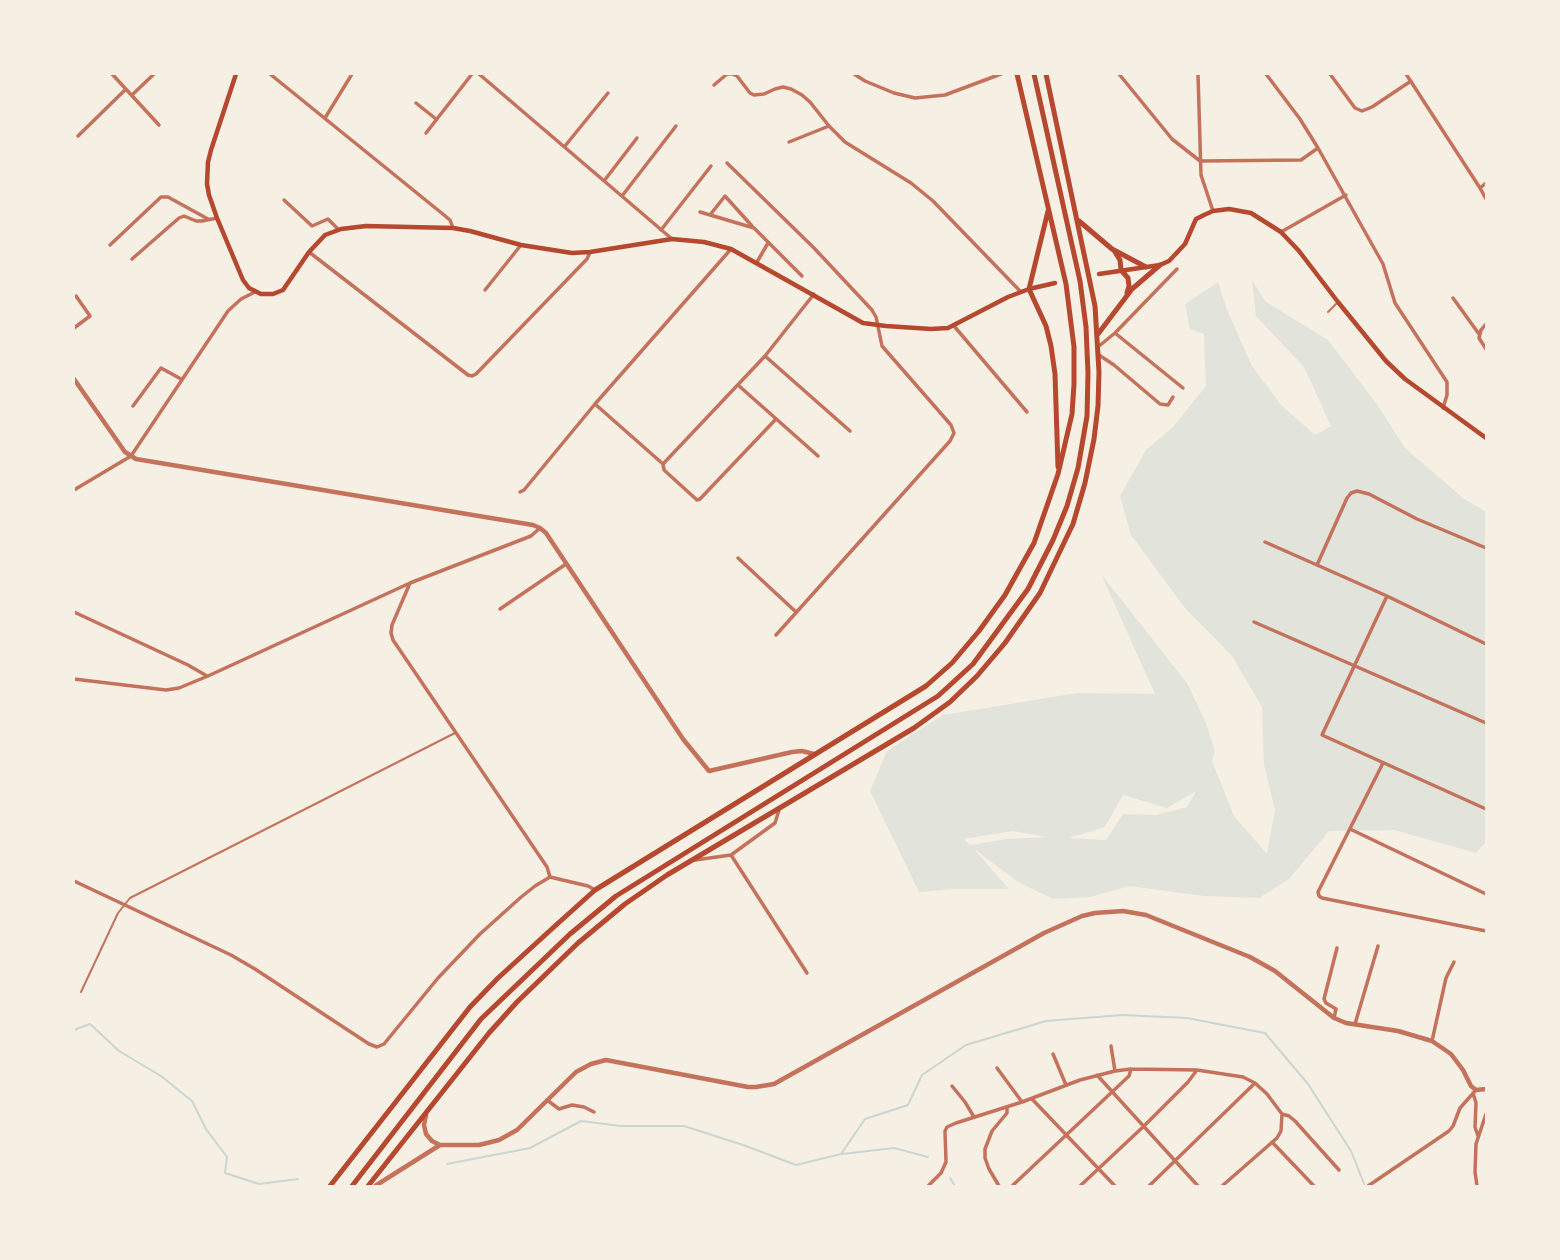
<!DOCTYPE html>
<style>
body{margin:0}
#map{position:relative;width:1560px;height:1260px;overflow:hidden;background:#f6efe4;font-family:"Roboto Serif",serif}
canvas{display:block}
.frame{position:absolute;inset:0;border:75px solid #f6efe4;pointer-events:none}
</style>
<div id="map">
<canvas width="1560" height="1260"></canvas>
<div class="frame"></div>
</div>
<script>
const g = document.querySelector('canvas').getContext('2d');
g.lineJoin = 'round';
function paint(path, color) {
  g.fillStyle = color;
  g.fill(path, 'evenodd');
}
function toPath(rows) {
  const path = new Path2D();
  for (const r of rows) {
    path.moveTo(r[0], r[1]);
    for (let i = 2; i < r.length; i += 2) path.lineTo(r[i], r[i + 1]);
  }
  return path;
}
function stroke(path, color, width, dash) {
  g.strokeStyle = color;
  g.lineWidth = width;
  g.lineCap = dash ? 'butt' : 'round';
  g.setLineDash(dash || []);
  g.stroke(path);
}
const green = toPath([
 [1252,280,1266,302,1328,340,1376,403,1405,448,1463,498,1486,512,1486,842,1476,853,1394,830,1329,831,1289,879,1259,898,1204,896,1129,886,1091,897,1053,899,1018,882,974,849,1009,889,954,889,919,892,870,791,887,751,943,715,1077,693,1155,694,1101,574,1187,683,1206,723,1215,751,1212,761,1234,816,1267,854,1275,810,1264,765,1262,707,1232,656,1185,608,1131,535,1120,496,1146,450,1173,427,1206,386,1204,334,1190,329,1185,304,1218,282,1227,310,1252,366,1281,405,1315,435,1331,426,1304,367,1256,316],
 [1196,791,1187,807,1156,815,1123,814,1106,840,1069,838,1105,827,1123,795,1167,808],
 [1013,831,1047,837,1006,839,970,845,964,839]
]);
const stream = toPath([
 [74,1030,90,1024,119,1051,161,1076,192,1101,206,1129,227,1157,225,1173,259,1184,298,1179],
 [842,1154,894,1148,928,1157],
 [447,1164,530,1148,581,1121,621,1126,684,1126,746,1146,796,1165,841,1154,865,1119,908,1105,922,1075,966,1045,1046,1021,1122,1015,1187,1018,1265,1033,1308,1084,1351,1151,1365,1186],
 [950,1178,955,1186]
]);
const service = toPath([
 [1328,312,1337,303],
 [81,992,118,913,130,898,455,733]
]);
const minor = toPath([
 [112,74,159,125],
 [270,74,444,215,450,220,453,228],
 [479,74,672,239],
 [732,74,737,76,750,93,754,95,764,94,775,89,783,87,791,89,802,95,810,102,829,126,845,142,911,183,933,201,1021,292],
 [854,74,865,81,894,93,915,98,945,95,1001,74],
 [1119,74,1172,139,1200,161,1301,160,1318,148],
 [1198,74,1201,175,1213,211],
 [1266,74,1300,119,1318,148,1383,264,1395,303,1447,382,1447,395,1443,408],
 [1330,74,1355,108,1362,111,1372,107,1411,81],
 [1406,74,1480,188],
 [714,85,727,74,730,74],
 [132,95,154,74],
 [416,103,436,119],
 [325,118,352,74],
 [426,133,472,74],
 [78,136,126,89],
 [789,142,829,126],
 [565,146,608,93],
 [727,163,814,248,872,310,876,317,882,346,951,425,954,433,950,441,776,635],
 [604,181,637,138],
 [1486,183,1480,188,1486,199],
 [622,196,676,126],
 [284,200,312,226,328,219,339,230],
 [700,212,754,228,802,276],
 [710,215,725,196,752,226],
 [661,230,711,166],
 [1281,232,1346,195],
 [110,245,161,197,168,197,208,219],
 [309,252,468,375,472,376,476,374,587,259,590,252],
 [132,259,179,218,184,216,196,221,202,221,217,218],
 [757,262,768,243],
 [485,290,521,245],
 [1453,298,1479,334],
 [1486,324,1481,330,1479,338,1486,349],
 [954,326,1027,412],
 [74,328,90,316,76,296],
 [1115,333,1183,388],
 [1099,346,1115,333,1177,269],
 [1099,355,1114,365,1160,404,1168,405,1173,397],
 [765,356,850,431],
 [738,385,818,456],
 [595,404,663,464,664,470,697,500,700,499,776,419],
 [133,406,161,368,181,379],
 [663,464,765,356,814,294],
 [74,490,131,456,228,311,241,299,255,292],
 [520,492,524,490,595,404,731,249],
 [1265,542,1387,596,1486,644],
 [738,558,796,612],
 [1317,565,1347,498,1351,493,1357,491,1369,494,1417,519,1486,548],
 [410,583,392,625,391,633,393,640,547,867,550,877],
 [1387,596,1322,735,1486,809],
 [500,609,566,564],
 [74,612,188,665,207,676],
 [1254,622,1486,723],
 [74,679,166,690,179,688,208,676,410,583,531,536,540,528],
 [1383,763,1318,892,1319,896,1322,898,1486,931],
 [1350,829,1486,894],
 [731,855,807,973],
 [695,860,731,855,775,823,779,810],
 [550,877,588,886,595,890],
 [74,881,231,955,255,969,369,1044,377,1047,384,1044,438,978,480,934,520,898,535,886,550,877],
 [1334,1018,1336,1009,1326,1003,1324,999,1337,948],
 [1355,1024,1378,946],
 [1432,1041,1446,978,1454,962],
 [1111,1046,1115,1071],
 [1053,1054,1066,1085],
 [997,1068,1022,1102],
 [1097,1075,1198,1186],
 [952,1086,965,1102,974,1117],
 [1473,1093,1476,1103,1475,1127,1478,1136],
 [1032,1099,1115,1186],
 [547,1100,559,1109,572,1105,584,1107,594,1112],
 [1282,1114,1289,1116,1295,1121,1339,1170],
 [1272,1142,1314,1186],
 [928,1186,941,1173,946,1162,945,1131,947,1127,956,1123,1022,1102,1080,1080,1115,1071,1131,1069,1197,1070,1243,1077,1255,1083,1267,1094,1282,1114],
 [999,1186,989,1169,985,1158,985,1149,992,1131,1007,1113,1007,1108],
 [1012,1186,1129,1076,1131,1069],
 [1080,1186,1144,1126,1188,1082,1197,1070],
 [1149,1186,1255,1083],
 [1222,1186,1277,1138,1281,1131,1282,1114],
 [1368,1186,1449,1131,1453,1126,1460,1108,1476,1090],
 [1477,1186,1475,1172,1476,1144,1486,1114]
]);
const tertiary = toPath([
 [74,379,125,452,136,459,533,525,540,528,546,533,683,739,709,771,792,752,802,751,814,754],
 [426,1115,424,1125,426,1134,432,1141,440,1145,479,1145,499,1140,517,1130,576,1072,591,1064,606,1060,748,1087,756,1087,774,1084,1044,933,1082,916,1095,913,1123,911,1146,915,1250,957,1275,971,1334,1018,1346,1023,1398,1031,1432,1041,1451,1054,1463,1070,1471,1086,1476,1090,1486,1089],
 [375,1186,440,1145]
]);
const secondary = toPath([
 [236,74,211,150,208,162,207,184,209,195,217,218,243,280,249,288,261,294,273,294,283,290,309,252,325,235,341,229,366,226,453,228,470,231,521,245,572,253,590,252,672,239,704,242,731,249,863,323,886,326,931,329,948,328,1008,297,1029,289,1055,283],
 [1099,274,1160,265,1169,261,1185,244,1196,219,1204,215,1213,211,1229,209,1251,213,1281,232,1299,251,1338,302,1386,361,1405,379,1486,438]
]);
const primary = toPath([
 [1079,221,1112,249,1146,267],
 [1115,252,1120,260,1121,270,1128,278,1129,286,1127,293],
 [1098,334,1132,289,1160,265],
 [368,1186,489,1033,517,1002,578,943,625,904,667,875,914,728,950,702,977,676,1005,643,1040,593,1073,524,1085,483,1094,439,1098,406,1099,372,1095,306,1046,74]
]);
const trunk = toPath([
 [1048,211,1029,289,1046,326,1051,346,1055,374,1058,467],
 [330,1186,470,1007,498,978,555,926,595,890,926,686,952,663,979,631,1005,595,1034,543,1058,474,1072,414,1074,384,1074,347,1066,284,1017,74],
 [352,1186,481,1019,570,934,616,896,938,696,973,664,1028,589,1053,540,1067,506,1078,468,1087,416,1088,373,1086,327,1080,281,1034,74]
]);
paint(green, '#e2e4dc');
stroke(stream, '#c9d6d2', 2);
stroke(service, '#c5725c', 2);
stroke(minor, '#c5725c', 3.5);
stroke(tertiary, '#c5725c', 4.5);
stroke(secondary, '#b5482f', 4.5);
stroke(primary, '#b5482f', 5);
stroke(trunk, '#b5482f', 5);
</script>
